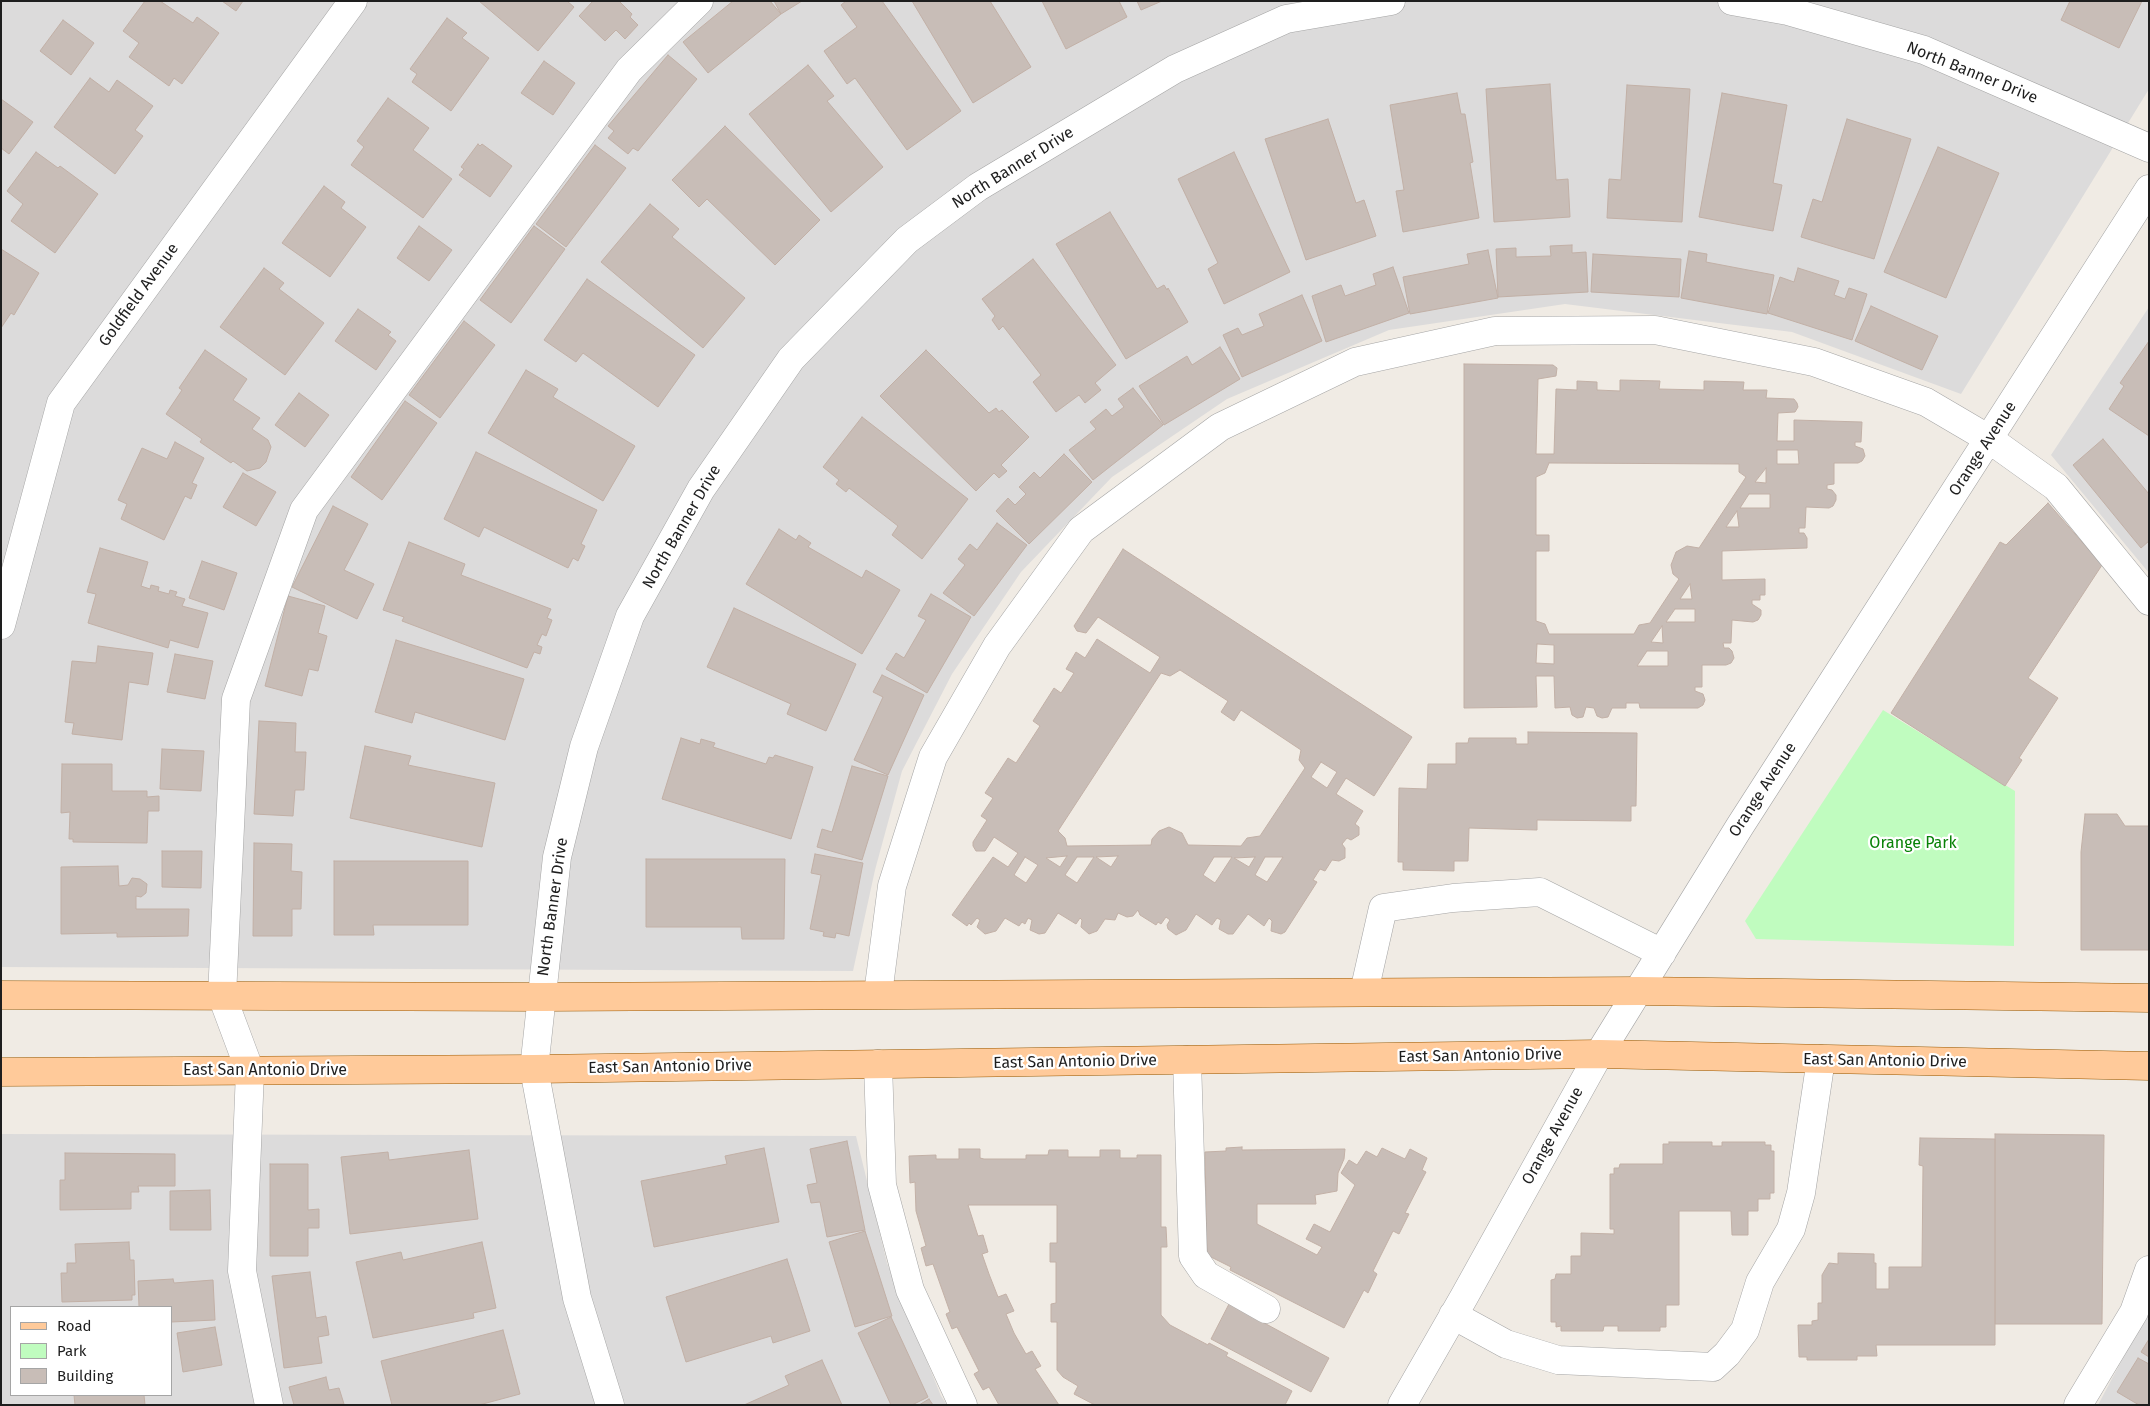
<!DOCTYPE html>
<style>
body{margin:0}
#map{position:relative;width:2150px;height:1406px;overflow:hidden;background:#f0ebe4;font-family:"Fira Sans",sans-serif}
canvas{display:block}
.frame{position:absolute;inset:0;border:2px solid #1e1e1e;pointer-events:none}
.legend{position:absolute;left:10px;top:1306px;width:162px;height:90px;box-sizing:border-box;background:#fff;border:1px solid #a5a5a5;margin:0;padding:6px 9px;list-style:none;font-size:15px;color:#1e1e1e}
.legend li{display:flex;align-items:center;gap:10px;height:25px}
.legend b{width:25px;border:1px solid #a5a5a5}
</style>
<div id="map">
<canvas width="2150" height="1406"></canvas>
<div class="frame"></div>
<ul class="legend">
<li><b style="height:6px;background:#ffca9a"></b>Road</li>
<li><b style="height:14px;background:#c0fcbf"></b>Park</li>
<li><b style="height:14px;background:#c8bdb7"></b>Building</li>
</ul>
</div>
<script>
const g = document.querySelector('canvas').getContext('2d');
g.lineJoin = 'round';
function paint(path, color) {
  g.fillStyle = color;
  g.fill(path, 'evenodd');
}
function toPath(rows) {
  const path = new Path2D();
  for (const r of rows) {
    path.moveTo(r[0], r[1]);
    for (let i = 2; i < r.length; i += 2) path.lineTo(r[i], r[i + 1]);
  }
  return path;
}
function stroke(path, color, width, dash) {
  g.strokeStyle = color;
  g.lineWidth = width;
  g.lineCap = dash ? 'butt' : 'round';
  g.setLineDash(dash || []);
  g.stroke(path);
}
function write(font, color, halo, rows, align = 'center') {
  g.font = font + ' "Fira Sans",sans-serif';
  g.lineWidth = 4.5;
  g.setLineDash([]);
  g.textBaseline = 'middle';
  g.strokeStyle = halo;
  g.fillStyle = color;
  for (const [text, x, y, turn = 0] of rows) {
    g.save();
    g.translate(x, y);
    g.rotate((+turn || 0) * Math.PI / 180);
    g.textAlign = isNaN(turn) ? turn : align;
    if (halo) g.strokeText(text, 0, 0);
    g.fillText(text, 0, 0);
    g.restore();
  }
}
const residential = toPath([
 [1,1,2149,1,2149,89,1961,394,1792,332,1565,304,1389,330,1227,399,1112,477,1021,572,952,674,902,771,875,870,853,971,1,967],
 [2149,307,2149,573,2051,455],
 [1,1134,856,1136,887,1263,941,1396,947,1405,1,1405],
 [11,1307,171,1307,171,1395,11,1395],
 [2149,1309,2149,1405,2098,1405]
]);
const park = toPath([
 [1883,710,2015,791,2014,946,1756,939,1745,921]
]);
const building = toPath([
 [145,1,160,1,193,23,197,17,219,33,182,84,174,78,169,86,129,57,139,43,123,31,145,1],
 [222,1,243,1,236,11,222,1],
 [479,1,567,1,574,7,538,51,479,1],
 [593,1,619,1,632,14,630,17,638,25,625,39,616,30,605,41,579,16,593,1],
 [733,1,770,1,781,14,708,73,683,42,733,1],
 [774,1,802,1,781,14,774,1],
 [846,1,882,1,961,111,907,150,855,78,847,84,824,51,857,27,841,5,846,1],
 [912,1,990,1,1031,67,973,103,912,1],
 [1042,1,1119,1,1127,17,1066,49,1042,1],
 [1137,1,1162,1,1141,10,1137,1],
 [2070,1,2142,1,2119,48,2061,20,2070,1],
 [447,18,467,33,462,38,489,58,451,111,412,82,417,74,410,69,447,18],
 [63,20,94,43,71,75,40,51,63,20],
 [668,55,697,79,638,151,633,148,628,154,608,138,614,131,608,126,668,55],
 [544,61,575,83,553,115,521,93,544,61],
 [808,65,834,96,827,101,883,167,831,212,749,114,808,65],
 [90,78,109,92,117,80,153,106,135,130,143,136,115,174,54,127,90,78],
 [1550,84,1556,180,1568,179,1570,217,1494,222,1486,89,1550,84],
 [1627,85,1690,89,1682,222,1607,218,1609,179,1621,180,1627,85],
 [1457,93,1461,114,1465,114,1473,162,1470,163,1479,218,1403,232,1396,191,1404,190,1390,105,1457,93],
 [1722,93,1787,105,1773,183,1782,185,1773,231,1699,217,1722,93],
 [388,98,429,128,413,150,452,179,423,218,351,165,364,147,357,141,388,98],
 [1,99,33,122,9,154,1,148,1,99],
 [1328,119,1356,203,1364,200,1376,236,1306,260,1265,139,1328,119],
 [1847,119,1911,139,1874,259,1801,237,1813,199,1822,202,1847,119],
 [725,126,820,220,775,265,707,199,699,207,672,180,725,126],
 [478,144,480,146,482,144,512,166,490,197,459,175,464,169,461,167,478,144],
 [595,145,626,168,566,247,536,224,595,145],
 [1938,147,1999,173,1946,298,1884,272,1938,147],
 [36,152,58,168,60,166,98,194,55,253,11,221,23,204,7,191,36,152],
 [1234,152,1290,272,1224,304,1208,269,1218,263,1178,179,1234,152],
 [324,186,345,202,341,208,366,227,330,277,282,243,324,186],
 [650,204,679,229,672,237,745,298,703,348,601,262,650,204],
 [1110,212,1157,289,1164,285,1167,290,1168,288,1188,322,1126,359,1056,244,1110,212],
 [419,226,452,250,429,281,397,258,419,226],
 [534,226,565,249,511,323,480,300,534,226],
 [1572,245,1572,253,1586,252,1588,292,1498,297,1496,249,1516,248,1516,257,1551,256,1550,246,1572,245],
 [1,249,39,273,14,315,11,313,1,328,1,249],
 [1488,250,1498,298,1410,314,1403,277,1469,264,1467,254,1488,250],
 [1689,251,1707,254,1706,262,1774,275,1767,314,1681,298,1689,251],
 [1593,254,1681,259,1679,297,1591,292,1593,254],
 [1033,259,1116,365,1095,383,1101,390,1085,403,1079,395,1056,412,1033,382,1041,375,1003,326,999,330,992,320,995,316,982,299,1033,259],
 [1393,267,1409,313,1326,342,1312,296,1341,285,1345,296,1376,285,1373,274,1393,267],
 [264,268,284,283,279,289,324,323,285,375,220,327,264,268],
 [1798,268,1839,281,1834,295,1845,299,1849,288,1867,294,1852,340,1768,313,1780,277,1794,282,1798,268],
 [587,279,695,355,658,407,583,353,576,362,544,340,587,279],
 [1302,295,1322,341,1242,377,1223,335,1238,328,1242,335,1264,326,1259,314,1302,295],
 [1871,306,1938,336,1922,370,1855,341,1871,306],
 [358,309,391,332,388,335,396,341,376,370,335,341,358,309],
 [464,321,495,345,440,418,409,395,464,321],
 [2149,341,2149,436,2109,409,2124,386,2120,383,2149,341],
 [1220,347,1240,379,1164,425,1139,386,1187,356,1192,365,1220,347],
 [205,350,247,379,233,400,260,418,252,429,268,440,271,447,266,462,260,468,247,471,233,461,231,463,200,442,202,439,166,414,182,390,179,388,205,350],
 [926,350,989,413,996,408,999,412,1002,410,1029,437,1001,465,1007,471,999,478,994,473,976,491,880,396,926,350],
 [1464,364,1553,365,1557,368,1556,376,1538,379,1536,454,1554,454,1556,389,1577,390,1577,381,1597,382,1597,390,1620,391,1620,380,1660,381,1659,389,1704,390,1704,381,1744,382,1743,390,1767,390,1766,398,1794,399,1797,403,1798,407,1795,412,1778,413,1777,441,1794,441,1794,420,1862,422,1861,442,1855,442,1855,446,1863,449,1865,456,1862,461,1858,463,1834,463,1834,484,1827,485,1827,489,1832,490,1836,495,1836,500,1833,506,1829,508,1806,507,1805,528,1799,528,1799,533,1804,533,1807,538,1807,548,1722,551,1722,580,1765,579,1765,595,1760,595,1760,600,1752,600,1752,604,1761,610,1761,615,1758,620,1753,622,1732,620,1731,643,1723,643,1724,648,1729,648,1732,651,1734,658,1731,663,1726,665,1702,665,1702,687,1695,687,1695,691,1703,694,1705,700,1703,705,1698,708,1640,708,1639,703,1626,703,1626,708,1612,708,1608,717,1602,718,1597,716,1594,708,1586,707,1583,717,1577,718,1572,715,1570,707,1555,708,1554,676,1536,676,1537,707,1464,708,1464,364],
 [1777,450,1798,450,1799,464,1777,464,1777,450],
 [1549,463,1739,464,1739,472,1746,477,1699,548,1687,546,1676,552,1671,565,1673,574,1679,579,1650,623,1639,625,1634,634,1549,634,1545,624,1536,621,1536,551,1549,551,1549,535,1536,535,1536,477,1545,473,1549,463],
 [1766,468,1766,483,1755,482,1766,468],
 [1749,494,1770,494,1770,508,1740,508,1749,494],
 [1737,511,1739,527,1726,527,1737,511],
 [1690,584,1692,599,1680,599,1690,584],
 [1675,609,1695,609,1695,622,1666,622,1675,609],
 [1662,626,1663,643,1651,642,1662,626],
 [1537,644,1554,645,1554,664,1536,663,1537,644],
 [1647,651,1668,651,1668,666,1637,666,1647,651],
 [526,370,558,389,553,397,635,446,603,501,488,433,526,370],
 [1133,388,1163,425,1093,480,1069,450,1096,429,1090,422,1106,409,1112,416,1124,407,1118,399,1133,388],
 [299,393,329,415,305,447,275,425,299,393],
 [405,401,437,423,382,500,351,477,405,401],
 [862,417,968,499,922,559,892,535,898,526,849,488,846,492,836,484,839,480,823,467,862,417],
 [2103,439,2149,494,2149,541,2141,548,2073,465,2103,439],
 [175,442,204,458,192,483,197,485,191,499,185,496,164,540,121,519,127,504,118,500,142,448,167,459,175,442],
 [476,452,597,510,581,544,585,546,578,561,573,558,568,568,484,527,479,537,444,519,476,452],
 [1064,454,1092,482,1029,544,996,511,1008,498,1015,505,1026,494,1019,487,1034,472,1040,478,1064,454],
 [243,473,276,492,256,526,223,507,243,473],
 [2048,503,2102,565,2028,678,2058,698,2019,758,2022,760,2005,786,1891,713,2000,542,2006,545,2048,503],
 [333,506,368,524,344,570,374,584,357,619,292,587,333,506],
 [997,523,1027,545,974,616,943,593,965,565,958,559,970,544,977,550,997,523],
 [779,529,796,540,799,535,811,543,808,547,862,578,866,570,900,590,862,654,746,584,779,529],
 [409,542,465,564,461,575,551,609,547,618,552,620,546,636,542,634,537,645,542,647,540,654,534,652,527,668,402,621,404,617,383,610,409,542],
 [100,548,148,562,141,586,150,589,151,585,159,587,158,591,169,594,170,590,177,592,175,596,185,599,182,606,208,613,198,648,170,640,168,648,88,623,96,594,87,592,100,548],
 [1123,549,1412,737,1374,796,1346,778,1336,794,1363,811,1355,824,1359,827,1359,835,1351,840,1347,838,1342,844,1345,848,1345,858,1339,861,1332,860,1325,871,1320,869,1313,880,1317,882,1285,932,1281,934,1271,931,1272,921,1269,918,1264,926,1248,914,1233,934,1228,934,1219,929,1221,920,1217,918,1212,925,1196,914,1186,930,1176,935,1168,929,1167,925,1170,920,1166,917,1161,924,1158,922,1156,925,1140,915,1138,910,1133,916,1127,917,1118,913,1115,920,1105,919,1097,931,1089,934,1081,927,1082,920,1080,918,1076,924,1058,913,1045,933,1039,934,1030,930,1032,920,1028,918,1025,924,1022,922,1019,926,1005,918,996,931,985,934,977,927,980,920,977,918,971,925,969,923,967,926,952,915,993,857,1008,867,1018,853,994,837,985,851,976,851,973,846,973,842,987,820,981,816,993,798,985,793,1008,758,1016,763,1040,726,1033,721,1054,688,1061,693,1074,673,1066,669,1076,652,1085,658,1097,639,1150,673,1160,657,1098,617,1086,633,1077,631,1074,626,1123,549],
 [1180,670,1228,701,1221,712,1234,721,1241,710,1301,750,1299,760,1305,768,1260,836,1247,838,1241,846,1188,845,1182,833,1169,827,1159,831,1152,839,1151,845,1067,846,1065,838,1058,831,1161,673,1170,676,1180,670],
 [1321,762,1337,772,1327,788,1311,777,1321,762],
 [1067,856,1060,867,1046,858,1067,856],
 [1118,856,1111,867,1096,857,1118,856],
 [1025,857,1038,865,1026,883,1014,875,1025,857],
 [1077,857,1094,857,1077,883,1065,875,1077,857],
 [1214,857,1232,857,1215,883,1203,875,1214,857],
 [1255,857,1249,867,1234,858,1255,857],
 [1265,857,1283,857,1267,882,1255,875,1265,857],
 [202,561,237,573,224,610,189,598,202,561],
 [931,594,971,617,927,693,886,669,896,653,904,658,926,620,918,616,931,594],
 [288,596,325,606,318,633,327,636,318,671,309,669,302,696,265,686,288,596],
 [734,608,856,664,826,731,787,714,791,704,707,667,734,608],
 [396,640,524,679,505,740,415,712,412,723,375,712,396,640],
 [98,646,153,653,148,685,129,682,122,740,72,734,74,723,65,722,72,661,96,663,98,646],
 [175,654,213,661,205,699,167,692,175,654],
 [882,675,924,695,888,775,854,760,883,697,873,692,882,675],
 [259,721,296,723,295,752,306,752,304,790,295,790,293,816,254,814,259,721],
 [1528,732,1637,733,1636,806,1631,806,1631,821,1537,820,1537,830,1469,828,1468,861,1454,861,1454,871,1403,870,1403,862,1398,862,1399,788,1427,789,1428,764,1456,764,1456,743,1468,743,1469,738,1516,738,1516,744,1528,744,1528,732],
 [681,738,700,744,701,739,715,743,713,747,766,764,769,757,773,758,775,755,813,767,791,839,662,799,681,738],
 [365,746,411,756,408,765,495,783,482,847,350,818,365,746],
 [162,749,204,751,201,791,160,789,162,749],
 [62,764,112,764,112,791,147,791,147,797,159,796,159,811,148,811,147,843,73,842,73,839,69,839,70,812,61,813,62,764],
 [852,766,888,776,862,860,817,847,822,829,832,832,852,766],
 [2085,814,2117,814,2125,826,2149,826,2149,950,2081,950,2081,852,2085,814],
 [254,843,292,844,291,871,302,872,301,909,292,909,292,936,253,936,254,843],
 [162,851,202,851,201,888,162,887,162,851],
 [815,854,863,863,849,936,836,933,835,938,823,936,824,932,810,929,821,875,811,873,815,854],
 [646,859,785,859,784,939,742,939,741,927,646,927,646,859],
 [334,861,468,861,468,925,373,925,374,935,334,935,334,861],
 [118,866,119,886,128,885,132,878,140,879,147,884,146,893,141,897,136,896,136,909,189,909,188,936,117,937,117,933,61,934,61,867,118,866],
 [1995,1134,2104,1135,2102,1324,1995,1324,1995,1134],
 [1920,1138,1995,1139,1995,1345,1876,1345,1877,1356,1857,1356,1857,1360,1807,1360,1807,1357,1799,1357,1798,1325,1812,1325,1812,1321,1818,1320,1818,1303,1822,1303,1822,1275,1829,1263,1838,1264,1838,1253,1874,1254,1874,1263,1876,1263,1876,1289,1889,1289,1889,1267,1922,1267,1923,1166,1919,1165,1920,1138],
 [847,1141,865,1230,827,1237,820,1202,811,1203,807,1185,817,1183,810,1149,847,1141],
 [1669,1142,1712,1142,1712,1146,1722,1146,1722,1142,1765,1142,1765,1145,1771,1145,1771,1151,1774,1151,1774,1193,1770,1193,1770,1199,1758,1199,1758,1211,1748,1211,1748,1235,1732,1235,1731,1211,1679,1211,1679,1305,1666,1305,1666,1327,1660,1327,1660,1331,1618,1331,1618,1326,1604,1326,1603,1331,1561,1331,1561,1326,1556,1327,1556,1322,1551,1322,1551,1280,1555,1279,1556,1274,1571,1274,1571,1256,1581,1256,1581,1233,1614,1234,1614,1229,1610,1229,1610,1174,1614,1174,1614,1168,1619,1168,1620,1164,1663,1164,1663,1144,1669,1144,1669,1142],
 [1242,1147,1242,1150,1345,1149,1344,1159,1338,1173,1337,1191,1315,1195,1316,1204,1257,1204,1257,1224,1317,1255,1322,1247,1306,1239,1314,1224,1330,1232,1355,1185,1341,1173,1349,1160,1357,1165,1366,1151,1377,1157,1382,1148,1405,1159,1410,1149,1427,1158,1422,1170,1426,1172,1405,1213,1409,1214,1399,1234,1393,1231,1373,1271,1377,1274,1368,1293,1364,1290,1344,1328,1230,1270,1231,1267,1207,1255,1205,1152,1226,1151,1226,1148,1242,1147],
 [764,1148,779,1222,654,1247,641,1181,727,1164,725,1156,764,1148],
 [959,1149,980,1149,980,1158,984,1159,1026,1159,1026,1155,1048,1155,1049,1150,1068,1150,1068,1157,1100,1157,1100,1150,1120,1150,1120,1158,1137,1158,1137,1155,1161,1155,1161,1227,1166,1227,1167,1247,1161,1247,1161,1315,1170,1325,1208,1345,1209,1343,1228,1353,1226,1356,1292,1391,1285,1405,1095,1405,1074,1394,1078,1386,1063,1377,1057,1370,1057,1322,1051,1322,1051,1304,1056,1303,1056,1262,1050,1262,1050,1243,1057,1243,1057,1205,968,1205,978,1236,983,1235,988,1252,982,1254,989,1274,998,1297,1006,1294,1014,1311,1006,1314,1014,1333,1026,1354,1032,1351,1041,1366,1035,1369,1059,1405,999,1405,989,1387,983,1390,974,1374,979,1371,957,1327,952,1329,946,1314,950,1312,933,1264,926,1266,921,1248,926,1246,916,1211,915,1182,910,1183,909,1156,936,1155,936,1159,959,1159,959,1149],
 [469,1150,478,1219,350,1234,341,1157,388,1152,389,1160,469,1150],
 [65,1153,175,1154,175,1186,138,1186,139,1192,131,1192,131,1209,60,1210,60,1180,65,1180,65,1153],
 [270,1164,308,1164,308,1210,319,1209,319,1228,308,1228,308,1256,270,1256,270,1164],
 [210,1190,211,1230,170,1230,170,1191,210,1190],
 [865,1231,892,1316,855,1327,829,1242,865,1231],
 [129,1242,130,1260,134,1260,135,1295,132,1295,132,1300,62,1302,61,1273,67,1273,67,1263,76,1263,75,1244,129,1242],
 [482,1242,496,1308,473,1313,474,1318,373,1338,356,1262,401,1252,403,1260,482,1242],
 [787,1259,810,1331,773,1343,771,1336,686,1362,666,1297,787,1259],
 [310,1272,316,1318,326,1316,329,1335,318,1337,322,1363,284,1368,272,1276,310,1272],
 [173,1279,174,1283,213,1280,215,1320,171,1322,171,1307,139,1307,138,1281,173,1279],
 [1229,1304,1329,1358,1311,1392,1211,1339,1229,1304],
 [891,1317,928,1397,912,1405,891,1405,858,1333,891,1317],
 [215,1327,222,1365,183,1372,177,1333,215,1327],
 [503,1330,520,1394,479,1405,392,1405,381,1361,503,1330],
 [2149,1339,2149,1357,2141,1352,2149,1339],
 [2138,1358,2149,1364,2149,1405,2139,1405,2117,1392,2138,1358],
 [822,1360,842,1405,744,1405,789,1385,785,1376,822,1360],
 [326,1377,329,1390,339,1388,344,1404,294,1405,289,1387,326,1377],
 [74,1395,144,1395,145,1405,75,1405,74,1395],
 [929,1399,933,1405,919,1405,929,1399]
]);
const minor = toPath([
 [1732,1,1788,11,1924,50,2149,148],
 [1,625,61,403,353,1],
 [1364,992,1383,908,1453,898,1540,892,1662,953],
 [878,994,892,886,933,757,997,646,1081,530,1220,427,1355,362,1495,331,1655,330,1814,362,1926,402,1989,439,2056,487,2149,601],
 [1187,1060,1193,1256,1206,1275,1266,1309],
 [878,1064,882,1185,910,1290,963,1405],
 [1453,1315,1506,1344,1558,1360,1713,1367,1727,1354,1745,1330,1760,1282,1791,1229,1801,1193,1821,1059],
 [269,1405,242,1271,250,1071,222,996,236,699,304,510,629,70,699,1],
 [610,1405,577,1298,534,1069,557,857,584,747,630,616,701,489,791,359,907,240,978,187,1175,69,1286,19,1391,1],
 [1402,1405,1464,1297,1599,1054,1740,826,2149,189],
 [2078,1405,2134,1312,2149,1270]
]);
const major = toPath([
 [1,995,542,997,1639,991,2149,998],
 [1,1072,534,1069,1599,1054,2149,1066]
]);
const streetNames = [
 ["North Banner Drive",1972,73,22],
 ["North Banner Drive",1013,168,-32],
 ["Goldfield Avenue",139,295,-54],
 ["Orange Avenue",1983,449,-57],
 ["North Banner Drive",682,527,-60],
 ["Orange Avenue",1763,790,-57],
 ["North Banner Drive",553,907,-82],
 ["East San Antonio Drive",1480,1056,-1],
 ["East San Antonio Drive",1885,1061,1],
 ["East San Antonio Drive",1075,1062,-1],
 ["East San Antonio Drive",670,1067,-1],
 ["East San Antonio Drive",265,1071],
 ["Orange Avenue",1553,1136,-61]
];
const parkNames = [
 ["Orange Park",1913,844]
];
paint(residential, '#dcdbdb');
paint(park, '#c0fcbf');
paint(building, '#c8bdb7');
stroke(building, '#c2b0a6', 1);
stroke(minor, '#a5a5a5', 29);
stroke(major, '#995900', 29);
stroke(minor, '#fff', 28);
stroke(major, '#ffca9a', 28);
write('16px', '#1e1e1e', '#fff', streetNames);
write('16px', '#088207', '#fff', parkNames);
</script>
